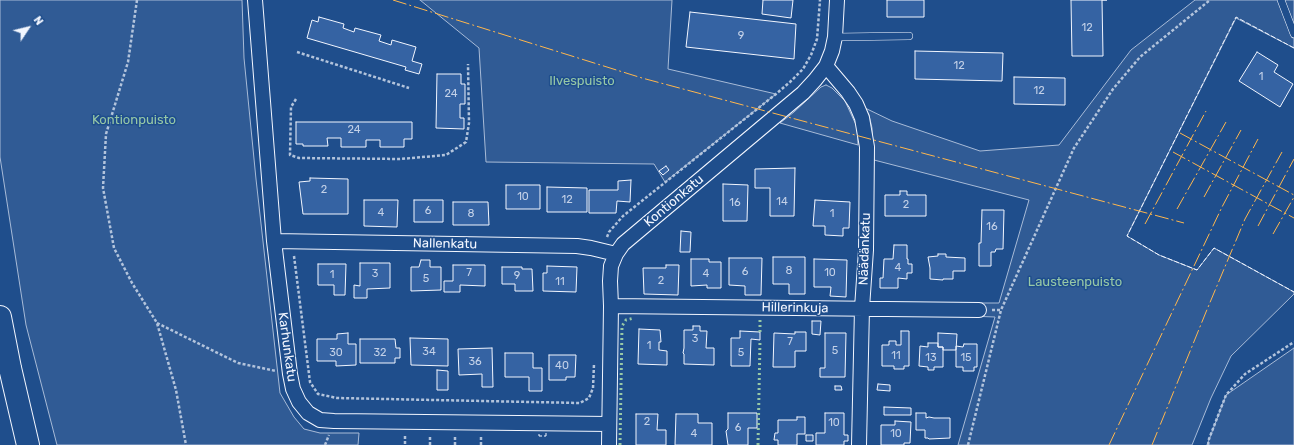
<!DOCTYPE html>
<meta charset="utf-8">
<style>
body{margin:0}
#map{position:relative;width:1294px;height:445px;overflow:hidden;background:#1f4e8c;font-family:Rubik,sans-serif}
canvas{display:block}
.north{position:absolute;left:8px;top:8px;width:40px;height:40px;-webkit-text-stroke:3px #1f4e8c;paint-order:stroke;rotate:55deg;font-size:11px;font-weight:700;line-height:16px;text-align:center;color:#f2f6ff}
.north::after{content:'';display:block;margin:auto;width:14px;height:18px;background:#f2f6ff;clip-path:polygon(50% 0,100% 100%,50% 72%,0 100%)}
</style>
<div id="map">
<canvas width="1294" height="445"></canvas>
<div class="north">N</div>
</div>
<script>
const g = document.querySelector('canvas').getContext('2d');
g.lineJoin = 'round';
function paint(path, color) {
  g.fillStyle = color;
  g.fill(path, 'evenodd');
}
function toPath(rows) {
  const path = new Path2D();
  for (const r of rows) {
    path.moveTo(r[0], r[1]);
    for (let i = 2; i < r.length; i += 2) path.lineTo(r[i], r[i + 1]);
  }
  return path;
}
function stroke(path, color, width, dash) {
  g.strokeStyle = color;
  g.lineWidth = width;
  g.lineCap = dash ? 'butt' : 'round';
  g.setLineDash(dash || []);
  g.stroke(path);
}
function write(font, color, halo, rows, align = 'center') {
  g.font = font + ' Rubik,sans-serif';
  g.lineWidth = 3;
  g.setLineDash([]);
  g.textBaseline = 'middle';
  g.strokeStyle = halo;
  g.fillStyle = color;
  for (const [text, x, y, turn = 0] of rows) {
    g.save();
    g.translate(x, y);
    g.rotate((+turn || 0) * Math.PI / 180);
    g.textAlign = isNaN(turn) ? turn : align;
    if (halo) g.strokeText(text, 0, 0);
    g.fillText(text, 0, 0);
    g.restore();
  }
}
const green = toPath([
 [0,0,242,0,244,58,256,179,280,393,294,417,304,429,320,433,359,433,358,445,57,445,26,325,0,157,0,0],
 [420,0,672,0,668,69,776,94,665,182,654,164,486,162,479,48,420,0],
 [1195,0,1294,0,1294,48,1236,18,1127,236,1159,255,1197,270,1214,248,1294,292,1294,294,1231,356,1211,398,1192,445,958,445,995,317,969,316,969,303,999,303,1029,200,874,160,872,128,869,115,865,108,892,121,980,151,1059,145,1131,50,1195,0],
 [826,85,832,88,845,101,857,127,858,145,780,123,794,112,821,87,826,85],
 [1294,348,1294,445,1207,445,1226,395,1294,348]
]);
const building = toPath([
 [763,0,793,0,791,18,762,14,763,0],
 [887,0,924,0,924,17,887,17,887,0],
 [1071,0,1107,0,1102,0,1103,56,1072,56,1071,0],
 [690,12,796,24,794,59,686,47,690,12],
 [319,17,344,24,343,28,354,32,355,28,381,35,379,41,391,45,392,40,416,47,412,61,422,64,419,74,405,70,406,67,307,38,312,20,318,22,319,17],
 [915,51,1003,53,1002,81,915,79,915,51],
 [1257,52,1278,65,1274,72,1293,84,1280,107,1239,81,1257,52],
 [437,74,461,74,461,84,465,84,465,104,460,104,460,118,464,118,464,129,436,128,437,74],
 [1014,77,1065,78,1065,105,1014,104,1014,77],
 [296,122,412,122,412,139,404,139,404,147,380,147,380,140,366,140,366,147,341,147,341,138,327,138,328,146,303,146,303,144,296,144,296,122],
 [666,166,669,170,663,175,659,171,666,166],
 [795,168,794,216,770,216,770,188,755,188,755,169,795,168],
 [310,178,348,179,348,214,303,214,299,182,310,181,310,178],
 [631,180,630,202,617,201,616,213,589,213,589,190,618,190,618,181,631,180],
 [723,184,748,185,747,221,723,221,723,184],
 [506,185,540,185,540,209,506,209,506,185],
 [547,187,587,188,587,212,547,212,547,187],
 [900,191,907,191,907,195,926,195,926,216,885,216,885,195,900,195,900,191],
 [364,200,398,200,397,227,364,226,364,200],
 [414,200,443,200,443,222,414,222,414,200],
 [815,200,850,202,849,228,843,228,843,236,825,235,825,226,813,226,815,200],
 [453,202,488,202,489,225,453,225,453,202],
 [982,210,1004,210,1003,249,996,249,995,252,991,252,991,266,979,266,979,243,981,243,982,210],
 [681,231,691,232,690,252,680,252,681,231],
 [894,245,907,245,907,259,908,259,908,264,912,264,912,273,907,273,907,279,898,278,898,288,880,288,880,278,883,278,884,259,893,259,894,245],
 [938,254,946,254,946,257,965,258,965,271,953,271,953,279,943,279,943,280,930,279,930,268,928,257,938,256,938,254],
 [773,257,805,257,805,294,789,294,789,284,773,284,773,257],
 [729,258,762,258,761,295,745,295,745,286,729,285,729,258],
 [691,259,709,259,709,262,721,262,721,288,707,288,707,285,691,286,691,259],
 [814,259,847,260,846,297,830,296,831,287,814,287,814,259],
 [421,260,430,260,430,267,441,267,441,290,411,291,411,267,419,267,421,260],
 [360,263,390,263,390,288,367,289,367,298,354,298,354,285,360,286,360,263],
 [318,264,346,264,345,295,334,295,334,285,318,285,318,264],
 [453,265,485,265,485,286,460,285,460,292,444,292,444,281,453,281,453,265],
 [666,265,679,265,678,295,644,294,643,268,666,268,666,265],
 [547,266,577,267,576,292,543,291,543,273,547,273,547,266],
 [502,267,522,267,522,269,532,269,533,291,515,291,515,284,502,284,502,267],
 [812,321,821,321,820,335,812,334,812,321],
 [693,326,700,326,700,331,707,331,706,348,714,348,714,365,684,364,684,354,683,353,684,348,684,330,693,330,693,326],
 [639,329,660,330,661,342,659,342,659,350,667,351,667,365,638,364,639,329],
 [740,331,760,332,760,340,751,339,750,366,731,366,731,338,740,338,740,331],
 [901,331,909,331,909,366,904,366,904,369,894,369,894,366,882,366,882,345,889,345,889,341,896,341,896,345,901,345,901,331],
 [795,332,806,332,806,351,795,351,795,367,773,367,774,333,795,334,795,332],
 [348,333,348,344,356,344,356,365,336,366,336,361,317,361,317,339,337,339,337,334,348,333],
 [825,333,846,333,845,377,820,377,820,368,825,368,825,333],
 [938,333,957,334,956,350,943,350,943,347,938,347,938,333],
 [410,338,448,339,448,366,411,365,410,338],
 [360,339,395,339,396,348,400,348,400,358,395,358,395,363,360,363,360,339],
 [928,343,938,343,938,347,943,347,943,367,934,367,934,370,928,370,928,367,919,366,920,346,928,347,928,343],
 [964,344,977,344,977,367,974,367,974,371,963,371,963,367,956,367,956,346,963,347,964,344],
 [492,348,493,387,482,387,482,374,459,375,458,349,492,348],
 [505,353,533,353,533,368,542,368,542,391,529,391,529,377,505,377,505,353],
 [549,355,576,355,575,377,566,377,566,380,549,380,549,355],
 [437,370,448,371,448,390,437,390,437,370],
 [878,384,890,385,890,391,877,390,878,384],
 [835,386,841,386,842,390,835,390,835,386],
 [884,407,911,408,911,415,884,415,884,407],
 [728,413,757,413,757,428,748,428,748,445,728,445,726,431,728,429,728,413],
 [825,413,844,413,844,435,848,435,848,441,844,441,844,445,816,445,816,433,825,433,825,413],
 [916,413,926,413,926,418,929,417,934,418,950,418,950,438,929,439,928,438,925,438,925,430,916,430,916,413],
 [636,414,658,414,657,430,666,430,666,445,636,445,636,414],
 [676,414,698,414,698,423,712,423,712,445,675,445,676,414],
 [797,417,805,417,805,434,797,434,797,445,778,445,778,440,774,440,775,433,778,433,778,420,797,420,797,417],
 [895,421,911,422,910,443,904,443,904,445,881,445,881,425,895,425,895,421],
 [806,435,813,435,813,441,806,441,806,435]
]);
const path = toPath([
 [137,0,128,62,106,134,103,188,114,248,132,283,157,323,176,390,186,445],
 [297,52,409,88],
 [296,99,291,107,290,155,299,158,400,159,446,155,466,142,469,123,468,64],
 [607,237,609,232,623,216,776,94,790,82,803,69,811,55,817,39,820,0],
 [294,256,310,382,318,394,337,398,580,403,589,398,593,388,594,364],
 [992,310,1001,310],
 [157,323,238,363,276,371],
 [405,444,405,435],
 [325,445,329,435],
 [430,445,430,435],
 [455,445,455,436],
 [481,445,481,436],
 [968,445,1001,310,1074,148,1113,89,1140,57,1210,0],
 [1208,445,1209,439,1226,395,1245,374,1294,342]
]);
const service = toPath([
 [1281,0,1294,34],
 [835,37,909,36]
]);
const minor = toPath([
 [255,0,274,241,290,374,293,389,299,402,308,413,320,420,334,421,609,424],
 [826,66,848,92,856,104,862,118,867,147,866,250,862,308,859,445],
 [274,241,577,246,591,248,616,254],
 [611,306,979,310],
 [609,445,611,306,610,281,611,266,616,254,623,244,803,93,815,80,826,66,832,51,835,37,837,0]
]);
const motorway = toPath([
 [0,317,10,368,28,445]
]);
const hedge = toPath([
 [760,332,760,318],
 [620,445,622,326,626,320,634,318],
 [758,445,760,340]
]);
const fence = toPath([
 [1294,48,1236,17,1127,236,1159,255,1197,270,1214,248,1294,292],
 [539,434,539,436,546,436,546,432,545,432]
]);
const power = toPath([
 [393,0,642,78,1184,223],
 [1180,133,1294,195],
 [1173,152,1294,218],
 [1204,197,1241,130],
 [1177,209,1226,122],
 [1145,224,1206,111],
 [1258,226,1294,159],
 [1273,234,1294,197],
 [1109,445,1222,207,1258,139],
 [1152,445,1206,312,1245,219,1282,152]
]);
const numberNames = [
 ["12",1087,28],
 ["9",741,36],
 ["12",959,66],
 ["1",1261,77],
 ["12",1039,91],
 ["24",451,94],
 ["24",354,130],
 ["2",324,190],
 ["10",523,197],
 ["12",567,200],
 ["14",782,202],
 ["16",735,203],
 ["2",906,205],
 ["6",428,211],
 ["4",381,213],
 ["8",471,214],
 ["1",832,214],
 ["16",992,227],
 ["4",898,268],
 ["8",789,271],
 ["6",745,272],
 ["7",469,273],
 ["10",830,273],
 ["3",375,274],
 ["4",706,274],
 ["1",332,275],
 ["9",517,276],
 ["5",426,279],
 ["2",661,281],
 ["11",560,282],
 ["3",695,339],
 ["7",790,342],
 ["1",649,346],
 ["5",835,351],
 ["34",429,352],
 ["30",336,353],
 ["32",380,353],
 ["5",741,353],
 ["11",896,356],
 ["13",931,358],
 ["15",966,358],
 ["36",475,362],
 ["40",562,366],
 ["2",647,422],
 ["10",834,423],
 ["6",738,428],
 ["4",694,434],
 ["10",896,434]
];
const parkNames = [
 ["Ilvespuisto",582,81],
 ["Kontionpuisto",134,120],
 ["Lausteenpuisto",1075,282]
];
const streetNames = [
 ["Kontionkatu",674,201,-40],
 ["Nallenkatu",445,244,1],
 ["Näädänkatu",865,249,-88],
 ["Hillerinkuja",795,308,1],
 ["Karhunkatu",287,347,82]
];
paint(green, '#305b95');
stroke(green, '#a8bbd7', 1);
paint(building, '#3563a3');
stroke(building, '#f2f6ff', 1);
stroke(service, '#f2f6ff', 8);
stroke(minor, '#f2f6ff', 16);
stroke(motorway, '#f2f6ff', 24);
stroke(path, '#b3c4dc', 2.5, [3, 2]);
stroke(service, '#1f4e8c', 7);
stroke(minor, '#1f4e8c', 14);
stroke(motorway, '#1f4e8c', 22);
stroke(hedge, '#97c8a6', 3, [2, 3]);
stroke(fence, '#f2f6ff', 1, [5, 2]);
stroke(power, '#ffb74d', 1, [14, 3, 2, 3]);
write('11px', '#c3d1e8', null, numberNames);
write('13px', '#97c8a6', '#1f4e8c', parkNames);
write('13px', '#f2f6ff', '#1f4e8c', streetNames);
</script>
